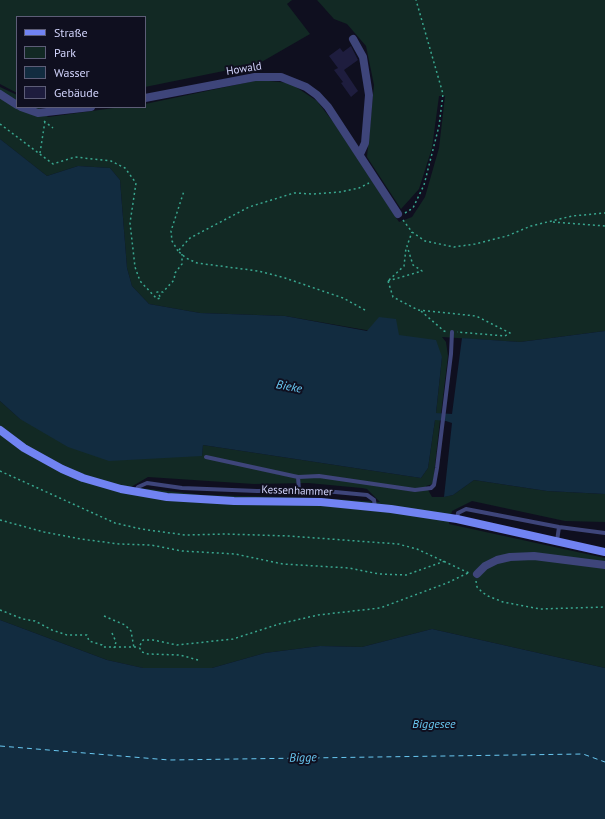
<!DOCTYPE html>
<meta charset="utf-8">
<style>
body{margin:0}
#map{position:relative;width:605px;height:819px;overflow:hidden;background:#0f0f1f;font-family:"PT Sans",sans-serif}
canvas{display:block}
.legend{position:absolute;left:16px;top:16px;width:130px;height:92px;box-sizing:border-box;background:#0f0f1f;border:1px solid #5d5d77;margin:0;padding:5px 7px;list-style:none;font-size:12px;color:#d1d3fb}
.legend li{display:flex;align-items:center;gap:8px;height:20px}
.legend b{width:20px;border:1px solid #5d5d77}
</style>
<div id="map">
<canvas width="605" height="819"></canvas>
<ul class="legend">
<li><b style="height:5px;background:#7183f2"></b>Straße</li>
<li><b style="height:11px;background:#122924"></b>Park</li>
<li><b style="height:11px;background:#122c40"></b>Wasser</li>
<li><b style="height:11px;background:#1e1d3e"></b>Gebäude</li>
</ul>
</div>
<script>
const g = document.querySelector('canvas').getContext('2d');
g.lineJoin = 'round';
function paint(path, color) {
  g.fillStyle = color;
  g.fill(path, 'evenodd');
}
function toPath(rows) {
  const path = new Path2D();
  for (const r of rows) {
    path.moveTo(r[0], r[1]);
    for (let i = 2; i < r.length; i += 2) path.lineTo(r[i], r[i + 1]);
  }
  return path;
}
function stroke(path, color, width, dash) {
  g.strokeStyle = color;
  g.lineWidth = width;
  g.lineCap = dash ? 'butt' : 'round';
  g.setLineDash(dash || []);
  g.stroke(path);
}
function write(font, color, halo, rows, align = 'center') {
  g.font = font + ' "PT Sans",sans-serif';
  g.lineWidth = 4;
  g.setLineDash([]);
  g.textBaseline = 'middle';
  g.strokeStyle = halo;
  g.fillStyle = color;
  for (const [text, x, y, turn = 0] of rows) {
    g.save();
    g.translate(x, y);
    g.rotate((+turn || 0) * Math.PI / 180);
    g.textAlign = isNaN(turn) ? turn : align;
    if (halo) g.strokeText(text, 0, 0);
    g.fillText(text, 0, 0);
    g.restore();
  }
}
const green = toPath([
 [0,0,292,0,287,4,310,34,258,64,145,87,145,17,17,17,17,93,0,84],
 [317,0,605,0,605,331,520,342,442,337,446,342,448,356,441,414,436,413,442,357,423,340,285,316,200,313,149,304,132,286,127,268,120,180,110,168,78,166,47,176,0,139,0,87,17,95,17,107,39,107,48,117,121,107,145,107,145,104,259,80,290,83,317,101,334,123,399,222,412,217,425,197,439,148,445,96,439,96,432,148,419,189,401,209,367,157,374,85,366,46,347,24,334,19],
 [0,401,20,419,202,456,203,445,421,478,428,468,435,420,440,420,433,484,426,486,432,497,443,497,453,495,474,480,547,491,605,494,605,522,565,521,472,501,452,511,449,524,605,558,605,668,432,629,362,647,320,646,265,653,212,668,143,668,107,660,0,620],
 [148,477,254,484,308,483,362,488,367,489,380,502,319,498,204,495,131,487]
]);
const water = toPath([
 [0,139,47,176,78,166,110,168,120,180,127,268,132,286,149,304,200,313,285,316,367,331,379,317,396,319,399,335,436,340,442,357,436,413,452,414,462,338,520,342,605,331,605,494,547,491,474,480,453,495,444,497,452,423,446,421,435,420,428,468,421,478,203,445,202,456,109,461,68,447,20,419,0,401],
 [0,620,107,660,143,668,212,668,265,653,320,646,362,647,432,629,605,668,605,819,0,819]
]);
const ferry = toPath([
 [0,746,169,760,583,754,605,762]
]);
const building = toPath([
 [351,46,358,60,344,70,358,91,351,97,341,83,343,82,334,70,338,68,329,56,340,48,343,52]
]);
const path = toPath([
 [44,121,53,128],
 [0,124,53,164,75,157,111,161,125,168,136,183,130,223,135,267,140,281,157,299,161,298,157,292,163,292,174,280,175,273,182,264,182,254],
 [40,153,45,121],
 [405,213,413,208,424,185,439,126,443,94,416,0],
 [403,220,412,232,425,241,454,247,475,244,507,236,531,226,572,216,605,213],
 [553,222,605,226],
 [178,251,172,241,171,231,184,191],
 [389,280,404,266,406,248],
 [388,281,393,297,418,310,476,316,510,333,505,336,457,332],
 [388,281,422,271,413,265,407,246,412,232],
 [365,310,343,298,285,278,258,271,197,263,186,258,178,251,190,238,249,207,294,193,313,194,340,192,359,188,369,183],
 [421,311,444,331,447,332],
 [0,471,115,523,141,529,185,535,225,534,289,536,398,544,417,549,469,573],
 [0,520,44,532,81,539,119,544,151,545,182,551,235,554,283,564,349,568,379,574,406,575,445,561],
 [476,581,477,587,482,592,488,596,503,602,540,609,605,607],
 [0,610,23,619,35,621,52,630,67,635,87,635,89,641,102,645,103,647,139,647],
 [104,616,125,625,131,631,134,648],
 [112,633,116,642,114,648],
 [198,660,180,655,148,654,142,652,139,647,143,640,153,640,177,645,233,639,279,624,318,615,380,608,447,583,468,573]
]);
const lane = toPath([
 [206,457,298,477,319,476,415,490,431,488,434,485,437,468,451,354,452,332],
 [298,477,299,490],
 [136,491,138,487,147,483,182,488,257,491,314,490,367,495,374,500,375,507],
 [457,519,458,513,466,509,559,527,605,533],
 [557,541,559,527]
]);
const street = toPath([
 [353,39,363,57,369,95,365,143,360,154],
 [0,94,17,105],
 [145,98,255,77,281,77,306,87,317,95,328,107,398,214],
 [21,107,38,113,91,107],
 [477,574,485,566,497,560,510,557,534,556,605,565]
]);
const secondary = toPath([
 [0,430,24,448,62,469,83,478,121,489,167,497,234,501,321,502,391,509,457,519,605,552]
]);
const streetNames = [
 ["Howald",244,69,-9],
 ["Kessenhammer",297,491,2]
];
const waterNames = [
 ["Bieke",289,387,11],
 ["Biggesee",434,725],
 ["Bigge",303,758,-1]
];
paint(green, '#122924');
paint(water, '#122c40');
stroke(ferry, '#69c8f1', 1, [5, 4]);
paint(building, '#1e1d3e');
stroke(path, '#39a78f', 1.5, [2, 3]);
stroke(lane, '#3e457a', 4);
stroke(street, '#3e457a', 8);
stroke(secondary, '#7183f2', 8);
write('11px', '#d1d3fb', '#0f0f1f', streetNames);
write('italic 12px', '#69c8f1', '#0f0f1f', waterNames);
</script>
